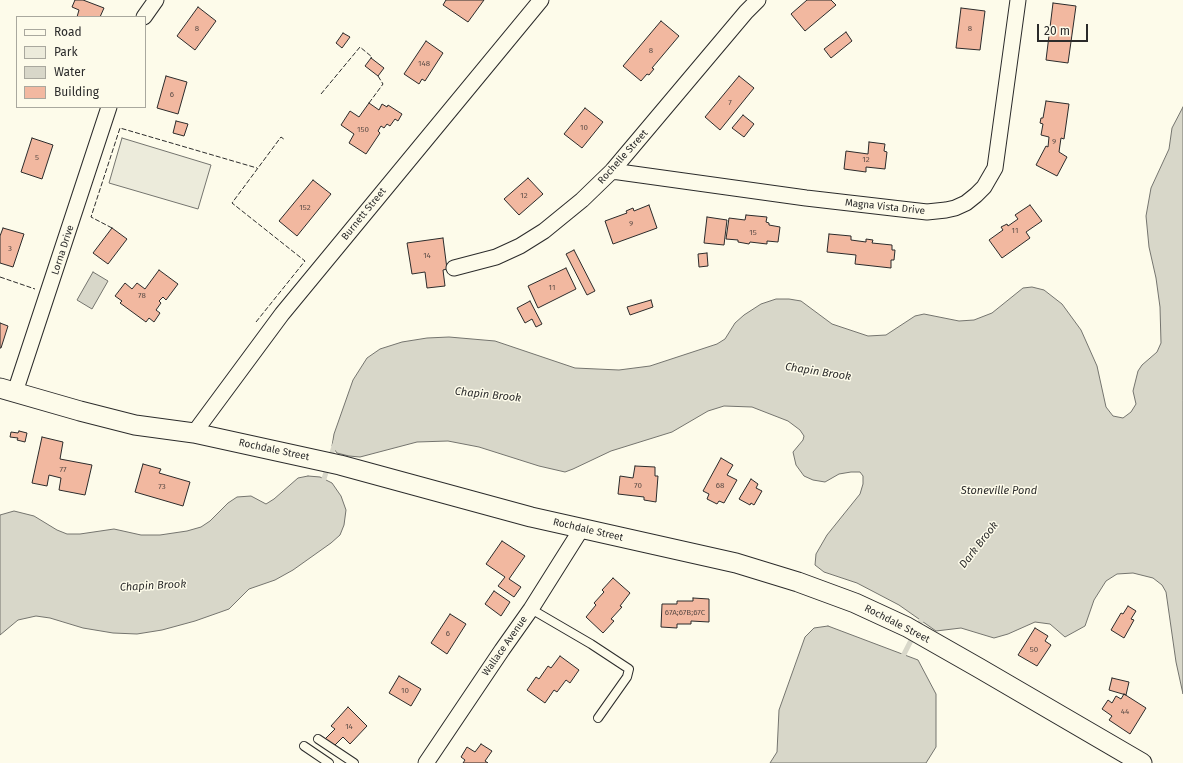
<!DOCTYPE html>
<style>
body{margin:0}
#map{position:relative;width:1183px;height:763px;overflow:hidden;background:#fdfbea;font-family:"Fira Sans",sans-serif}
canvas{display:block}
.legend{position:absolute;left:16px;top:16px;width:130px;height:92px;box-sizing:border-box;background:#fdfbea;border:1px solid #a9a89e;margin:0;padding:5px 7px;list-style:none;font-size:12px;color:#2b2b2b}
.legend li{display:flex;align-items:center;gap:8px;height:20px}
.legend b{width:20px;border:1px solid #a9a89e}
.scale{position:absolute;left:1037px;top:24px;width:51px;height:18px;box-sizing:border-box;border:2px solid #2b2b2b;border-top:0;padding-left:5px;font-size:12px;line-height:14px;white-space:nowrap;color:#2b2b2b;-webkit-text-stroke:3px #fdfbea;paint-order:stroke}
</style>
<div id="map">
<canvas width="1183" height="763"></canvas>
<ul class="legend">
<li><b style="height:5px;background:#fdfbea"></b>Road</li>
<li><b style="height:11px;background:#ecebdb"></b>Park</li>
<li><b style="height:11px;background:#d8d7c9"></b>Water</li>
<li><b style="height:11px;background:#f2b8a0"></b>Building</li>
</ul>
<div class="scale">20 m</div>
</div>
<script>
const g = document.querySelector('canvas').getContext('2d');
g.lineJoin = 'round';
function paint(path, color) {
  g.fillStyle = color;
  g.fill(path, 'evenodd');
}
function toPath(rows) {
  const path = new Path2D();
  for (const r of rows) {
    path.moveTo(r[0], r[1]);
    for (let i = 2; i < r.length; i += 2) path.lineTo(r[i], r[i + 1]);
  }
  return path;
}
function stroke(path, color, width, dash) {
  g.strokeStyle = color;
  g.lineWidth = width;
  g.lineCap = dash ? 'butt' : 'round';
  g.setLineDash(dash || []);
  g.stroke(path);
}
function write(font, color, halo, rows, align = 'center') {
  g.font = font + ' "Fira Sans",sans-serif';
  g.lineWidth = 3;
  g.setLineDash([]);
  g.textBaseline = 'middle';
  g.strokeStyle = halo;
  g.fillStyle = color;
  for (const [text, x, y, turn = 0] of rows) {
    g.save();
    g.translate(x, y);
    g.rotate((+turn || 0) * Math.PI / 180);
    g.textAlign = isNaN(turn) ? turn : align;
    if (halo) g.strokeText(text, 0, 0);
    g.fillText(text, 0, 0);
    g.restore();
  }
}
const green = toPath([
 [122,138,211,165,198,209,109,183,122,138]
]);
const water = toPath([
 [1183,107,1183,694,1176,662,1166,592,1162,585,1153,578,1133,573,1117,574,1106,581,1094,600,1085,626,1065,637,1050,624,1035,622,1008,634,994,638,961,628,936,631,899,605,857,583,824,572,815,565,816,554,827,535,860,494,863,484,863,476,860,472,851,472,839,474,825,482,813,480,804,476,796,465,793,452,803,440,804,436,800,430,788,421,752,407,724,406,708,411,672,432,611,451,573,469,565,472,539,466,479,447,448,441,417,442,360,457,349,456,337,453,332,446,334,434,353,380,367,358,380,349,402,342,427,338,449,337,495,341,575,368,619,370,650,366,717,344,725,339,735,323,744,315,761,304,776,299,789,299,801,301,832,324,868,336,886,335,915,316,924,314,959,321,974,320,992,313,1023,288,1032,287,1044,290,1062,304,1081,330,1097,366,1106,407,1113,416,1123,418,1131,412,1136,404,1133,391,1138,371,1142,365,1157,352,1161,343,1160,307,1156,278,1149,247,1146,216,1151,188,1169,149,1172,128,1183,107],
 [93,272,108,281,92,309,77,300,93,272],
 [308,476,320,477,332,483,341,496,346,510,344,525,340,535,331,543,293,570,275,580,249,589,229,609,195,621,162,630,137,634,113,633,83,628,50,618,36,616,18,620,0,635,0,515,14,511,34,516,57,530,67,534,80,534,114,529,141,535,160,535,187,531,201,527,210,521,228,503,237,497,251,496,266,504,274,499,298,478,308,476],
 [828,626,918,660,936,694,936,747,926,763,770,763,777,752,779,710,805,637,814,628,828,626]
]);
const stream = toPath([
 [330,458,336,441],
 [322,485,328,466],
 [901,660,924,615]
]);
const building = toPath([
 [75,0,83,0,104,8,100,17,77,17,79,10,72,7,75,0],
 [446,0,484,0,468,22,443,5,446,0],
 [807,0,831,0,836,5,805,31,791,14,807,0],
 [1053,3,1076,6,1068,63,1046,60,1053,3],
 [198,7,216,21,195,50,177,36,198,7],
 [961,8,985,11,980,50,956,48,961,8],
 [661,21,679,36,652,68,654,69,649,75,647,74,641,81,623,66,661,21],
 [846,32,852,41,831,58,824,49,846,32],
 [343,33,350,37,342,48,336,43,343,33],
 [426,41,443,53,425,81,422,79,419,84,404,74,426,41],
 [371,58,384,68,378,76,365,66,371,58],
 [166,76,187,82,178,114,157,108,166,76],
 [739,76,754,88,720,130,705,117,739,76],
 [1046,101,1069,104,1064,139,1061,138,1059,152,1067,157,1057,176,1036,165,1046,146,1048,147,1049,137,1041,135,1043,124,1040,123,1041,118,1043,118,1046,101],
 [369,103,379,110,382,104,387,107,388,105,402,114,398,121,395,119,390,126,387,124,384,128,381,126,378,131,380,133,366,154,349,143,354,134,341,125,350,111,359,117,369,103],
 [585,108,603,122,582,148,564,134,585,108],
 [743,115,754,124,744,137,732,128,743,115],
 [176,121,188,124,184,136,173,133,176,121],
 [32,138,53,145,42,179,21,172,32,138],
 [869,142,885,144,884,151,887,152,885,169,866,167,866,172,844,169,846,151,868,154,869,142],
 [528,178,543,194,519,215,504,199,528,178],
 [313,180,331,194,297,236,279,221,313,180],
 [649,205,657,228,613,244,605,221,627,213,626,211,633,208,634,211,649,205],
 [1030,205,1042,221,1026,232,1030,238,1002,258,989,240,1003,230,1001,227,1007,224,1008,226,1018,219,1015,215,1030,205],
 [746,215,767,217,766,222,769,223,769,225,780,227,778,242,767,241,767,244,750,242,749,244,738,242,738,240,726,239,729,218,745,220,746,215],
 [707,217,727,220,724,245,704,243,707,217],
 [3,228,24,234,13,267,0,263,0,236,3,228],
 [112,228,127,239,108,264,93,253,112,228],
 [829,234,851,236,851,240,866,242,866,239,873,240,872,243,892,245,892,250,895,250,894,260,891,260,891,268,855,264,856,255,827,252,829,234],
 [443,238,447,269,443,270,445,286,427,288,425,272,412,274,407,243,443,238],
 [574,250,595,291,587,295,566,254,574,250],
 [707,253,708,266,699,267,698,254,707,253],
 [566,268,576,289,538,308,528,286,566,268],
 [159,270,178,284,166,300,163,297,159,301,161,303,156,310,160,313,154,322,149,318,146,322,120,303,122,301,115,296,125,283,132,289,137,283,145,289,159,270],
 [651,300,653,307,630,315,627,307,651,300],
 [530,301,542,324,536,327,532,319,525,323,517,308,530,301],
 [0,323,8,326,1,348,0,348,0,323],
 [19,431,27,433,25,442,17,440,18,438,10,437,11,432,18,433,19,431],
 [42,437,63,442,60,459,92,465,85,495,59,490,61,478,49,475,47,486,32,483,42,437],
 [721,458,733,465,727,475,737,480,724,503,719,501,717,504,707,499,709,494,703,491,721,458],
 [143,464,161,469,159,473,190,482,183,506,135,492,143,464],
 [635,466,655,467,655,476,658,476,656,502,644,500,644,497,618,494,620,476,633,478,635,466],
 [751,479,758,484,756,488,762,491,754,505,751,503,750,505,739,499,751,479],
 [502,541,525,556,509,579,521,587,514,597,498,586,505,577,486,564,502,541],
 [613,578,630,593,620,606,622,607,611,619,614,621,603,633,586,617,596,605,594,603,604,592,602,590,613,578],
 [494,591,510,602,501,616,485,604,494,591],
 [693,598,709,599,709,622,691,621,691,624,677,624,677,628,661,627,662,604,677,604,677,601,693,601,693,598],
 [1128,606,1136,611,1131,619,1134,620,1124,638,1111,630,1121,613,1123,614,1128,606],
 [450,614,466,624,447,654,431,643,450,614],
 [1035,628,1048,636,1045,641,1051,645,1037,666,1018,655,1035,628],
 [560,656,579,670,570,683,566,680,557,692,554,690,545,703,527,690,536,677,539,679,548,666,551,668,560,656],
 [399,676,421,689,411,706,389,693,399,676],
 [1112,678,1129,682,1126,695,1109,690,1112,678],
 [1124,694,1146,708,1130,734,1109,720,1112,716,1102,709,1108,700,1112,703,1116,696,1121,699,1124,694],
 [348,707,367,726,350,744,343,737,333,747,325,739,335,729,331,726,348,707],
 [481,744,492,751,485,761,488,763,463,763,465,760,461,757,467,747,475,752,481,744]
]);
const service = toPath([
 [531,609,591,644,629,669,627,677,598,718],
 [318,739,354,763],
 [304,746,329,763]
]);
const minor = toPath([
 [144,17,156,0],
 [612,171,806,198,927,212,946,210,955,208,966,203,976,195,984,187,995,168,1018,0],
 [454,268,496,257,520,246,544,231,582,200,612,171,746,12,758,0],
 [15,392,109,107],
 [194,433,282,314,541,0],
 [426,763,502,650,531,609,582,528]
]);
const tertiary = toPath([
 [0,388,80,411,135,425,194,433,340,465,531,517,736,563,798,582,855,603,907,627,979,668,1142,763]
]);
const fence = toPath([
 [321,94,360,47,372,57,371,58],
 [369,103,383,84,378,76],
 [112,228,91,217,120,128,257,168],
 [0,277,35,289],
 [256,322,305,261,232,203,281,137,285,140]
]);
const numberNames = [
 ["8",197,29],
 ["8",970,29],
 ["8",651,51],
 ["148",424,64],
 ["6",172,95],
 ["7",730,103],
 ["10",584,128],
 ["150",363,130],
 ["9",1054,142],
 ["5",37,158],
 ["12",866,160],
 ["12",524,196],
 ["152",305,208],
 ["9",631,224],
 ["11",1015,231],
 ["15",753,233],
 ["3",10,249],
 ["14",427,256],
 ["11",552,288],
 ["78",142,296],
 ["77",63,470],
 ["70",638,486],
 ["68",720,486],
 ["73",162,487],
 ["67A;67B;67C",685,613],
 ["6",448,634],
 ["50",1034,650],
 ["10",405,691],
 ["44",1125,712],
 ["14",349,727]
];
const streetNames = [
 ["Rochelle Street",623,157,-48],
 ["Magna Vista Drive",885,207,6],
 ["Burnett Street",364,214,-51],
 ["Lorna Drive",63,250,-72],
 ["Rochdale Street",274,450,12],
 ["Rochdale Street",588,530,13],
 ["Rochdale Street",897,624,27],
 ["Wallace Avenue",505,646,-55]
];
const waterNames = [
 ["Chapin Brook",818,372,9],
 ["Chapin Brook",488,395,6],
 ["Stoneville Pond",999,491],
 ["Dark Brook",979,545,-52],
 ["Chapin Brook",153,586,-3]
];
paint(green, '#ecebdb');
stroke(green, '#74746e', 1);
paint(water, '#d8d7c9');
stroke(water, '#74746e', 1);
stroke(stream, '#d8d7c9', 5);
paint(building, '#f2b8a0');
stroke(building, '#2b2b2b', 1);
stroke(service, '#2b2b2b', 10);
stroke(minor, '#2b2b2b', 17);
stroke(tertiary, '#2b2b2b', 21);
stroke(service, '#fdfbea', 8);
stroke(minor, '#fdfbea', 15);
stroke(tertiary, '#fdfbea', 19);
stroke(fence, '#2b2b2b', 1, [5, 2]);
write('8px', '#5d4e48', null, numberNames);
write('10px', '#2b2b2b', '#fdfbea', streetNames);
write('italic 11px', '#2b2b2b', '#fdfbea', waterNames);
</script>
